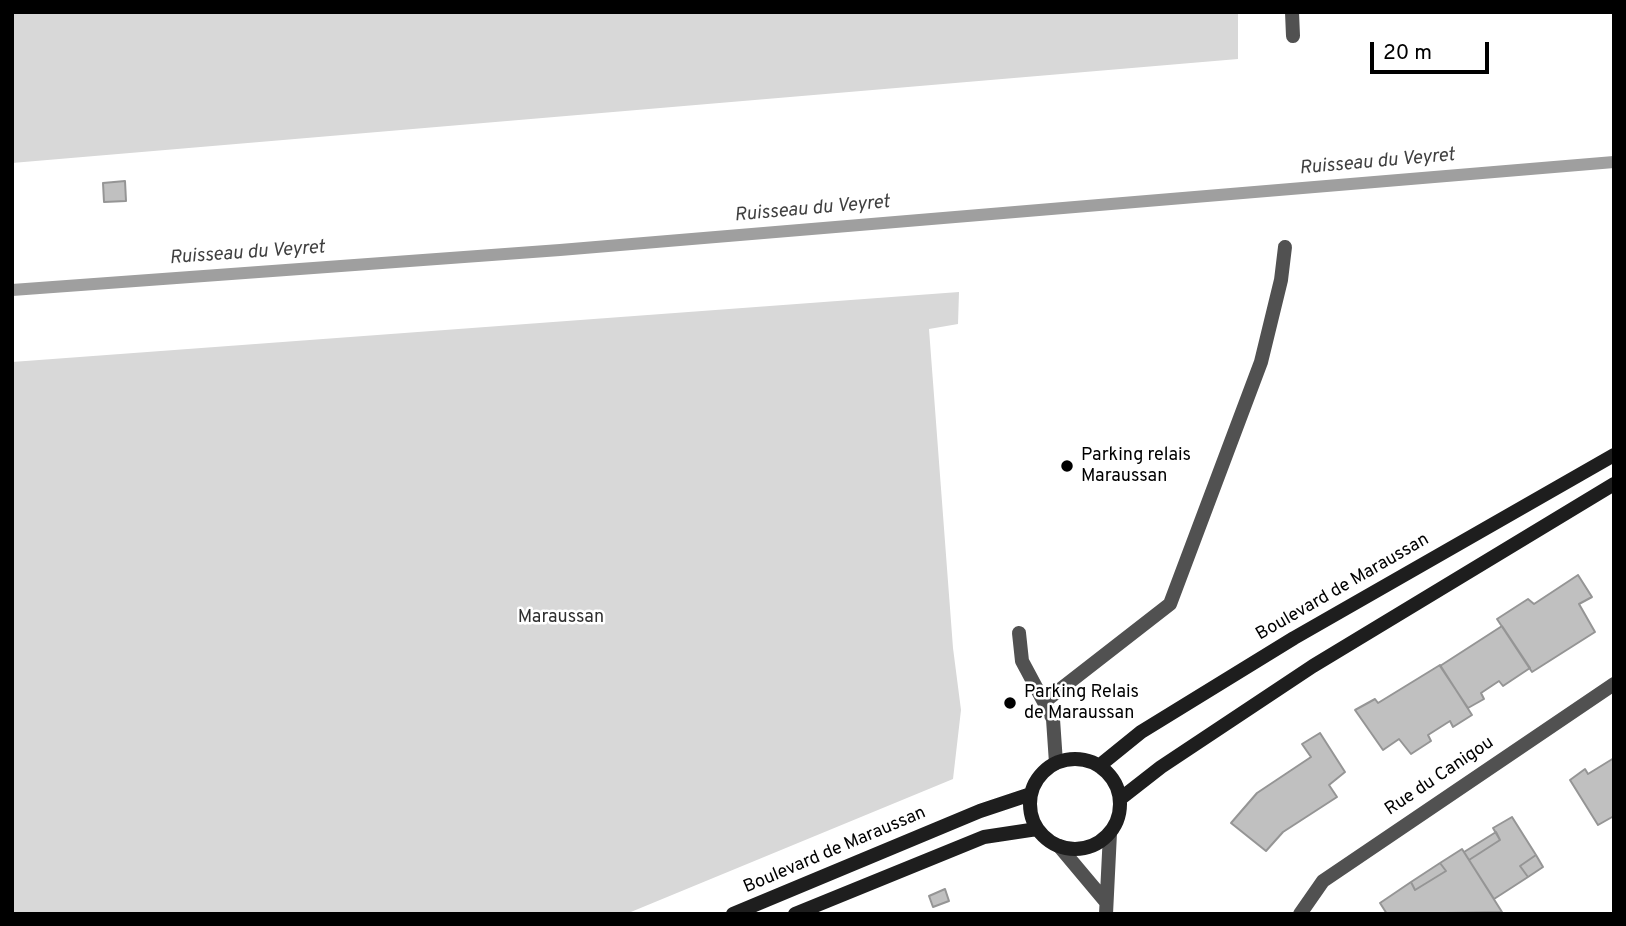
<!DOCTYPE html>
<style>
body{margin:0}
#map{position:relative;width:1626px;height:926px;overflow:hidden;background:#fff;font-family:Overpass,sans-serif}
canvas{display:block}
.frame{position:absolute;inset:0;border:14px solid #000;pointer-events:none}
.scale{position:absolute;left:1370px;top:42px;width:119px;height:32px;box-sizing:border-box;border:4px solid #000;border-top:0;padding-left:9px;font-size:21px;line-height:24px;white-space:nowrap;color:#000;-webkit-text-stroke:5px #fff;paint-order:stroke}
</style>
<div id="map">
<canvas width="1626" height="926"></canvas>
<div class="frame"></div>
<div class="scale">20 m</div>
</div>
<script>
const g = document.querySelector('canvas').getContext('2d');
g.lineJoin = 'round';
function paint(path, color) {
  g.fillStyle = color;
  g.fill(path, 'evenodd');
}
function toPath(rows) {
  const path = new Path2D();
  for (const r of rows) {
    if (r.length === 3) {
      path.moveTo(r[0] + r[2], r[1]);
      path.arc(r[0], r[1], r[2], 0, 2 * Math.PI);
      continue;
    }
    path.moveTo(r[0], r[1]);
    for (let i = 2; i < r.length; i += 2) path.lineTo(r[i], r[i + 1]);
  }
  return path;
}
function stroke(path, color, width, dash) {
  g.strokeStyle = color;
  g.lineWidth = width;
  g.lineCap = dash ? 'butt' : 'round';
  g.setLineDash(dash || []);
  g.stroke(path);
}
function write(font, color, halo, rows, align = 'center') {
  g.font = font + ' Overpass,sans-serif';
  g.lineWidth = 5;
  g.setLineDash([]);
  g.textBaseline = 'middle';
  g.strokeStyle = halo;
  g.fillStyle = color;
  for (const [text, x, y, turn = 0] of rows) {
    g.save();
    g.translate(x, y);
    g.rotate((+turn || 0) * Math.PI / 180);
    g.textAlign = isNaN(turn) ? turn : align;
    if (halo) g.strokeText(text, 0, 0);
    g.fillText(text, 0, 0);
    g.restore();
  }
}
const green = toPath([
 [12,12,1238,12,1238,59,12,163],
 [959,292,958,324,929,329,953,648,961,710,953,779,626,914,12,914,12,362]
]);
const stream = toPath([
 [12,290,560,250,1614,162]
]);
const building = toPath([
 [125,181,126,201,104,202,103,183,125,181],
 [1578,575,1592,597,1579,604,1595,632,1532,672,1497,619,1528,599,1534,604,1578,575],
 [1502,626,1530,668,1503,686,1499,681,1481,693,1484,699,1468,708,1440,666,1502,626],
 [1440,665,1472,715,1453,727,1450,721,1428,735,1431,741,1411,754,1399,739,1383,750,1355,710,1375,699,1378,703,1440,665],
 [1320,733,1345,772,1329,785,1337,797,1283,832,1266,851,1231,823,1257,793,1311,757,1302,744,1320,733],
 [1614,758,1614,816,1598,825,1570,780,1585,769,1588,774,1614,758],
 [1512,817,1536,855,1520,866,1528,877,1494,899,1469,860,1500,840,1493,828,1512,817],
 [1496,832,1500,840,1469,860,1464,852,1496,832],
 [1462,849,1502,912,1387,914,1380,903,1411,882,1415,890,1446,871,1440,863,1462,849],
 [1536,855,1543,867,1528,877,1520,866,1536,855],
 [1440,863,1446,871,1415,890,1411,882,1440,863],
 [945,889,949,901,933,907,929,896,945,889]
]);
const lane = toPath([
 [1019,633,1022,661,1053,719,1056,763],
 [1044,702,1170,604,1261,362,1281,280,1285,247]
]);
const street = toPath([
 [1292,12,1293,36],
 [1059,846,1106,902],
 [1106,914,1110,833],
 [1300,914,1323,881,1614,684]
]);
const secondary = toPath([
 [1075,804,45],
 [1099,766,1141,732,1294,638,1614,455],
 [1120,799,1161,767,1313,666,1614,484],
 [733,914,980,811,1031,794],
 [795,914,984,837,1037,829]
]);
const markers = [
 [1067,466,7,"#000"],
 [1010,703,7,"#000"]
];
const poiNames = [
 ["Parking relais",1081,456],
 ["Maraussan",1081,477],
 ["Parking Relais",1024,693],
 ["de Maraussan",1024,714]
];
const streetNames = [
 ["Boulevard de Maraussan",1343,588,-30],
 ["Rue du Canigou",1440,777,-34],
 ["Boulevard de Maraussan",835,851,-23]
];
const parkNames = [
 ["Maraussan",561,618]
];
const waterNames = [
 ["Ruisseau du Veyret",1377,163,-5],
 ["Ruisseau du Veyret",812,210,-5],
 ["Ruisseau du Veyret",247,254,-4]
];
paint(green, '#d8d8d8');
stroke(stream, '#9f9f9f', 12);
paint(building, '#c0c0c0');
stroke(building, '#959595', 2);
stroke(lane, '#515151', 14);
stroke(street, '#515151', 14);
stroke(secondary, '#1e1e1e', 14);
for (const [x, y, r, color] of markers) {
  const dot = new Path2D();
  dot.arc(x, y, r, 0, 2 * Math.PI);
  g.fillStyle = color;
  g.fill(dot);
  stroke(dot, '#fff', 2.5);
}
write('18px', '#000', '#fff', poiNames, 'left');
write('18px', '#000', '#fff', streetNames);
write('18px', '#2f2f2f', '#fff', parkNames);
write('italic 19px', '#404040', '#fff', waterNames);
</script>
